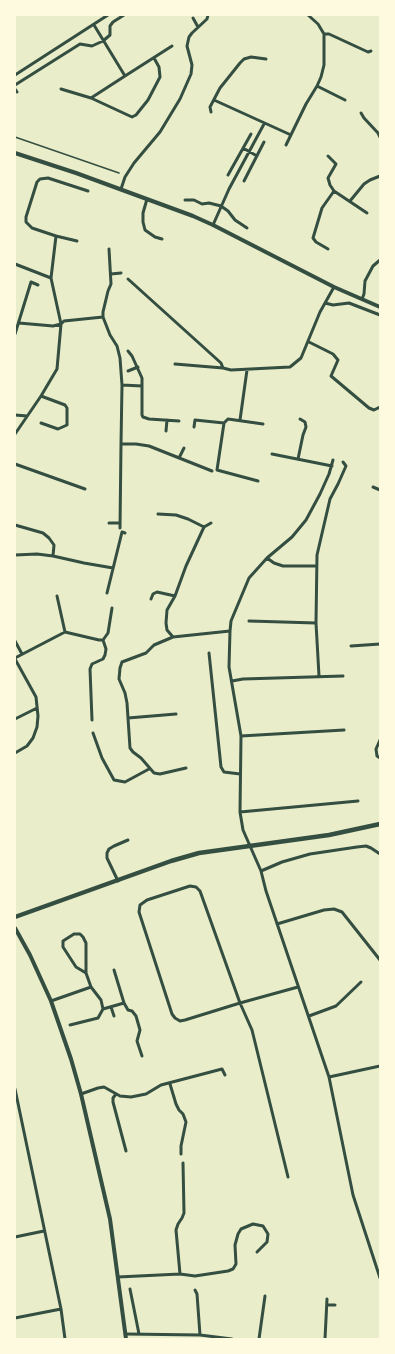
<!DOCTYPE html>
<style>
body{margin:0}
#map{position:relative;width:395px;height:1354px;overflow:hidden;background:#e9edc9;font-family:Mulish,sans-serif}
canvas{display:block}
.frame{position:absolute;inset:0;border:16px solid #fefae0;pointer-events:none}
</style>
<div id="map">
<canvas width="395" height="1354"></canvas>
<div class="frame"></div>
</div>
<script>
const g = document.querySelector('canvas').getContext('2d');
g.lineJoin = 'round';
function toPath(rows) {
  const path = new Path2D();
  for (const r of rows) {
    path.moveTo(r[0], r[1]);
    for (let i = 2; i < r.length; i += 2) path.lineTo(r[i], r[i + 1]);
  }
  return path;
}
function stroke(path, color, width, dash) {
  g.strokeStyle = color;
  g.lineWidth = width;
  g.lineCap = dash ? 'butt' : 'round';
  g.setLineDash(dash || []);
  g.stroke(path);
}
const service = toPath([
 [15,137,119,173]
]);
const minor = toPath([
 [308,15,318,24,324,34,329,34,368,52,371,51],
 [193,18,198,27],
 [94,25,125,76],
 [324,34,324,65,321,77,317,86,345,100],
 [154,58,159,67,160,77,148,100,136,115,132,117,91,98,125,76,172,46],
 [15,75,108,15],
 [15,85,80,44,92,46,103,41,110,35,110,26,113,22,124,15],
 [15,89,17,92],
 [61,89,91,98],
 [214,100,291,135],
 [211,112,210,107,220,88,240,63,244,59,251,57,266,59],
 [361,113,364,118,378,133,380,137],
 [286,145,306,104,317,86],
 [243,148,257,156],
 [328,156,336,164,328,178,330,185,334,191,367,213],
 [228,175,251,134],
 [244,181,264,142],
 [121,189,125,177,134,163,160,132,180,99,191,74,192,65,187,46,189,37,192,33,207,19,208,15],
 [147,199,143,213,143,222,145,230,155,237,162,239],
 [185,200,194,200,202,204,209,203,221,206,228,211,235,220,247,228],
 [350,201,364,184,370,180,380,176],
 [213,225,229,189,264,124],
 [56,236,77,241],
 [328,249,316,242,313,238,322,208,334,191],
 [15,264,51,278,56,236,32,228,26,222,26,217,37,182,40,179,48,178,88,191],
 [111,274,121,273],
 [51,278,61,324,64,321,103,317,110,335,117,346,120,358,122,385,142,386],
 [128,279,221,363,223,368],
 [362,299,364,294,365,281,373,266,380,260],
 [325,303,333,305,349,303,380,315],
 [103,317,103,312,108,291,111,284,109,249],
 [19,323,53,326,61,324,57,369,41,396,65,405,67,408,67,425,58,429,41,423],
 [15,334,31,282,38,285],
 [309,342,333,354,338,360,331,376,369,408,374,410,380,407],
 [128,351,132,356,142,378,142,415,143,417,149,419,179,421],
 [175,364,223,368,231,370,290,367,301,358,320,312,334,287],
 [128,371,138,367],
 [15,415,27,416],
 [240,420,247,370],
 [224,423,217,470,258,481],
 [194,427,195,420,224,423,228,419,263,424],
 [166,431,167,420],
 [15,434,41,396],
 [121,444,122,385],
 [272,454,332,466],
 [179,458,184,448],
 [298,459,303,435,306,427,305,422,300,419],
 [333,460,329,474,320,494,306,520,292,537,267,558,249,578,231,621,230,631,229,667,241,736,240,812,243,830,261,871,266,891,329,1077,353,1195,380,1278],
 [15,464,85,489],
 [373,487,380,490],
 [158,514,176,515,188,519,204,527],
 [109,523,120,523],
 [211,523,204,527,186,566,175,596,167,610,166,623,167,630,173,637,230,631],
 [15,525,43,533,49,538,54,545,53,556],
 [120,528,121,444,136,444,149,446,212,471],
 [15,555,37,554,53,556,84,563,113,568],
 [267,558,274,563,283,566,316,566],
 [107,593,122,532,125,533],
 [57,596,65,632],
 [151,599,153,594,157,592,175,596],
 [249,621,316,623],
 [173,637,154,645,146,653,122,662,120,668,119,679,125,693,127,703,130,748,133,752,141,758,154,773,160,774,186,768],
 [15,641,22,654],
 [351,646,380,644],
 [209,653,221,767,224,772,240,774],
 [15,658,65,632,99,640,103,640,108,633,112,608],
 [15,659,36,697,38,716,37,727,33,738,27,746,15,753],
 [319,676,316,623,317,555,330,499,338,484,346,466,343,462],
 [232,681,243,679,343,676],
 [128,718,176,714],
 [15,719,37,708],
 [92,720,90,669,92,664,103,659,105,655,106,649,103,640],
 [93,733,102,758,114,780,125,782,149,769],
 [241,736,344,730],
 [380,740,376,749,377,756,380,758],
 [240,812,358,801],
 [261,871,282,862,310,854,357,847,366,846,371,848,380,854],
 [118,881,107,858,107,853,109,849,114,846,128,840],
 [277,924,324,910,334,909,342,912,380,960],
 [86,973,86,943,83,937,80,934,74,934,63,941,63,947,76,967,86,973,91,987,101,1000,103,1009],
 [51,1001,91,987],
 [124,1003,128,1010,132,1011,136,1016,140,1030,137,1041,142,1056],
 [111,1007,114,1016],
 [309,1016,336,1006,361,982],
 [70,1025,98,1018,103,1009,124,1003,114,970],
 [329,1077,380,1066],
 [170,1084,176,1104,179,1110,183,1114,186,1122,181,1146,181,1154],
 [15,1089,61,1309,65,1339],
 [81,1094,98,1088,104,1087,120,1096,131,1097,146,1094,161,1085,222,1069,225,1075],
 [116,1094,113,1098,113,1102,126,1151],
 [288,1177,252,1030,240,1003,200,891,196,887,190,886,147,900,140,905,139,912,172,1014,175,1018,180,1021,185,1020,240,1003,298,987],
 [15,1237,44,1231],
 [180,1274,176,1230,178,1224,182,1218,184,1213,183,1163],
 [118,1277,180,1274,195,1276,228,1271,233,1269,236,1264,235,1245,238,1234,241,1229,253,1224,263,1226,268,1234,267,1242,257,1252],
 [130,1289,139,1334],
 [195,1290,197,1294,200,1335],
 [327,1305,335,1305],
 [15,1318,61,1309],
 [126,1334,200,1335,232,1339],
 [259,1339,265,1296],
 [325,1339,327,1299]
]);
const tertiary = toPath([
 [15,153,76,173,193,216,213,225,334,287,380,307],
 [15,928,30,955,51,1001,71,1059,81,1094,110,1219,126,1339]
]);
const secondary = toPath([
 [15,917,171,861,199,853,329,835,380,824]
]);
stroke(service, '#344e41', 1.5);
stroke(minor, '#344e41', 3);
stroke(tertiary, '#344e41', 4);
stroke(secondary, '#344e41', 4.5);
</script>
